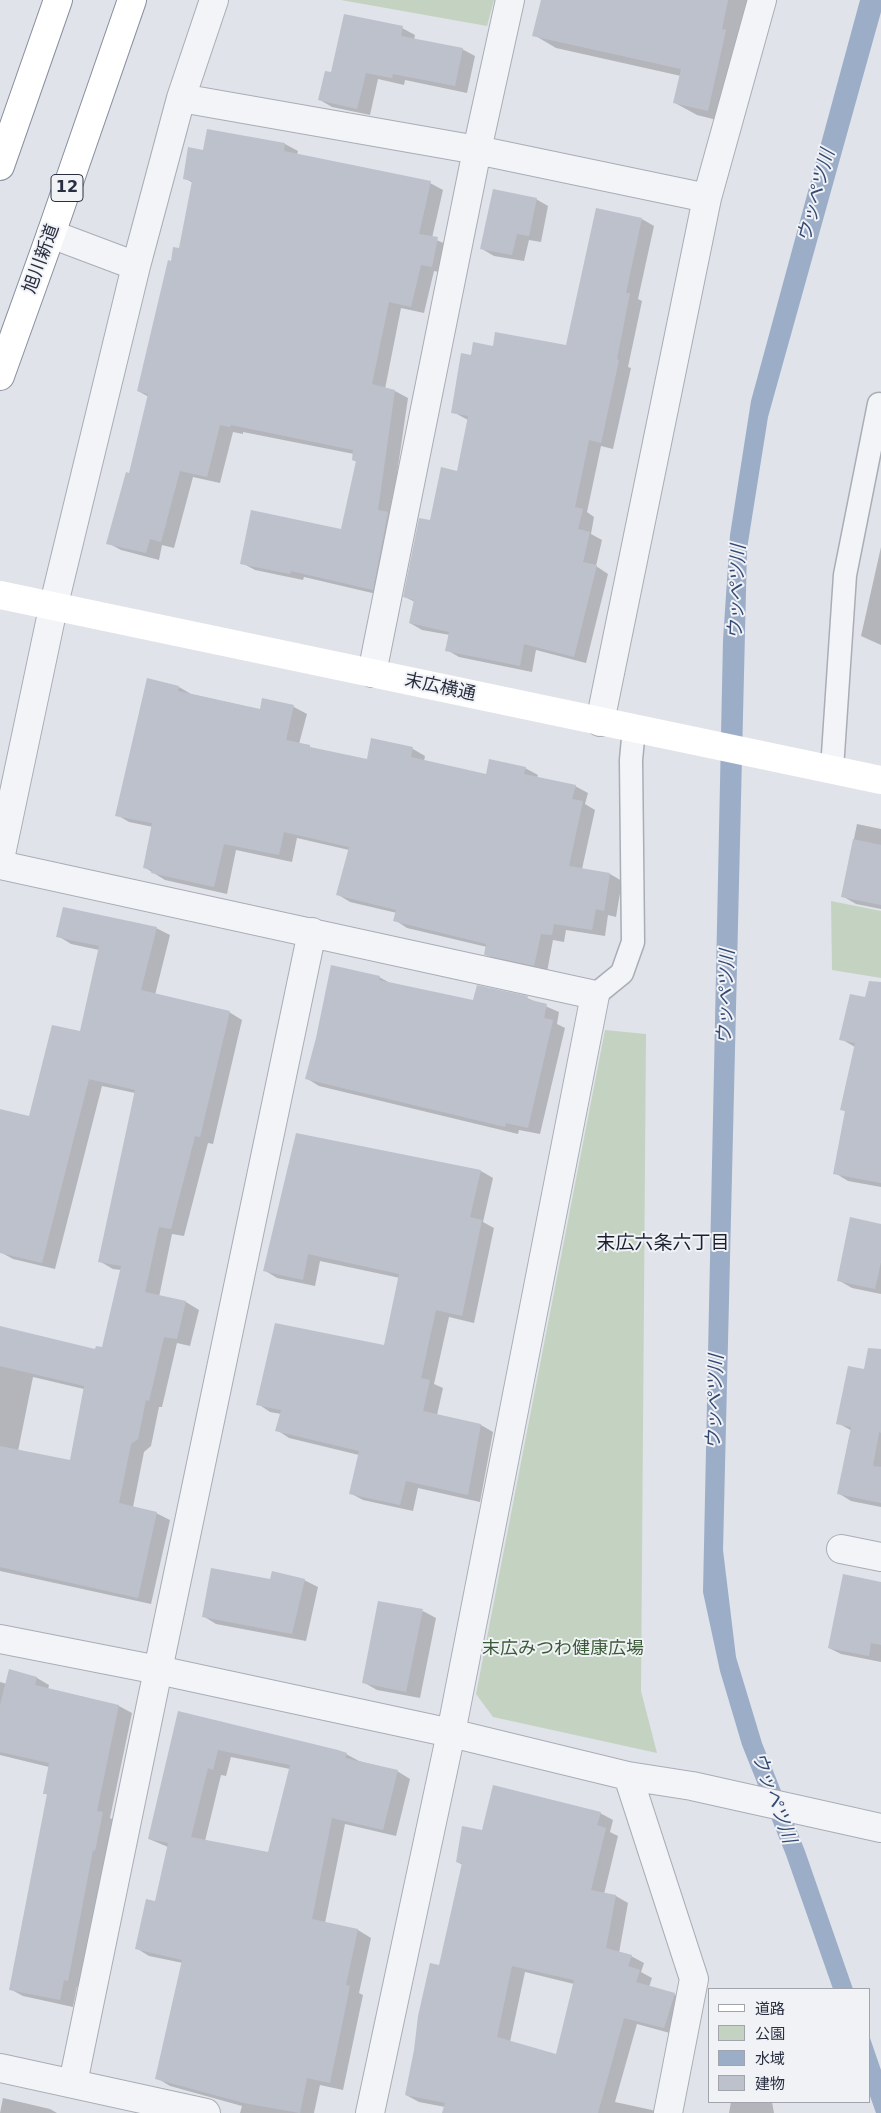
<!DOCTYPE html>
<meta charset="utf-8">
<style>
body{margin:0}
#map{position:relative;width:881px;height:2113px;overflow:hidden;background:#e0e3e9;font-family:"DejaVu Sans","Noto Sans JP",sans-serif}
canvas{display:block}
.legend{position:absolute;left:708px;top:1988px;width:162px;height:115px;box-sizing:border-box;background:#f0f2f6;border:1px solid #a0a4ad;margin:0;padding:6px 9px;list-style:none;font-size:15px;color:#292f40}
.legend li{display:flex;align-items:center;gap:10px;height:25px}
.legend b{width:25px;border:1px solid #a0a4ad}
</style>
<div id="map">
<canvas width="881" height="2113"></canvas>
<ul class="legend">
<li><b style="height:6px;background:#fff"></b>道路</li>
<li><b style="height:14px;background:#c4d3c1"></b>公園</li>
<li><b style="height:14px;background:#9cadc8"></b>水域</li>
<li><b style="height:14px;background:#bdc1cb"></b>建物</li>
</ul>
</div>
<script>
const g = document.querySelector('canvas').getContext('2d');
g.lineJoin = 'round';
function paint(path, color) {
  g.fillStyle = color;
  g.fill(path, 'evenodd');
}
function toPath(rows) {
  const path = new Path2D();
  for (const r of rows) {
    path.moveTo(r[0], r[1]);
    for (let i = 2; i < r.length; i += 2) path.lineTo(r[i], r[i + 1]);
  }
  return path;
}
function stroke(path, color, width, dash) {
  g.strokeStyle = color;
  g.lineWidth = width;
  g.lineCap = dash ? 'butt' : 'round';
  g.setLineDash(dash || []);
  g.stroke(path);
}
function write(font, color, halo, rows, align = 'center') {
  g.font = font + ' "DejaVu Sans","Noto Sans JP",sans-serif';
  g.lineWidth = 4;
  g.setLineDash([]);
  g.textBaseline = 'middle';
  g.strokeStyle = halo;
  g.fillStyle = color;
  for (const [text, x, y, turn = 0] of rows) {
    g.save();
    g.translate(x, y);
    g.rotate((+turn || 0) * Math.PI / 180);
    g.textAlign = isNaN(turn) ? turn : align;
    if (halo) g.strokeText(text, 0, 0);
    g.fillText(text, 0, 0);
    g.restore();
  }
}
const green = toPath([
 [341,0,494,0,487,26],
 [831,901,881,911,881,978,832,970],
 [605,1030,646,1034,641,1691,657,1753,493,1717,476,1694]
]);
const water = toPath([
 [860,0,881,0,881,12,768,417,747,549,723,1550,736,1657,762,1743,805,1851,853,1989,833,1989,786,1855,742,1745,720,1671,703,1592,723,640,730,535,751,401],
 [870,2038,881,2070,881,2113,876,2113,870,2096]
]);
const shadow = toPath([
 [542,0,753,0,729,123,697,115,675,103,681,76,556,48,534,35],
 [402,28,415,35,414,40,462,49,475,56,467,93,405,80,404,85,378,79,370,115,332,107,320,100,332,74],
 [208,131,285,144,298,151,297,155,430,183,443,190,432,238,450,246,444,273,434,271,424,313,401,308,385,389,395,391,408,398,391,515,385,596,304,577,303,580,255,570,242,563,342,531,357,462,353,460,354,454,243,432,243,434,233,432,220,483,193,477,174,548,162,545,159,560,121,550,108,543,130,474,149,397,138,391,172,262,180,249,193,183,184,178,204,152],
 [536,199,548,206,541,242,529,240,524,261,494,256,482,249],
 [642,219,654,226,638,299,642,301,628,367,631,368,613,449,601,446,587,512,594,517,591,534,602,540,596,566,608,574,586,663,536,650,532,672,459,657,447,650,450,635,422,630,410,623,415,602,405,597,431,521,458,472,468,420,453,412,472,356,494,348,567,347],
 [881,547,881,645,861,636],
 [179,687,191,694,261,710,263,699,294,707,307,714,299,744,317,750,368,761,372,740,413,749,425,756,424,761,487,775,525,768,538,775,537,778,575,786,588,793,585,804,595,810,582,869,610,874,622,881,616,917,608,915,605,936,566,930,564,942,553,940,547,972,498,961,485,954,487,947,407,928,395,920,397,913,350,902,337,894,349,850,297,838,292,862,236,850,227,894,165,880,144,867,153,827,129,822,117,815],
 [857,824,881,829,881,909,856,904,842,896],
 [156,928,170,935,155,995,229,1012,242,1020,213,1144,208,1143,184,1236,172,1234,159,1297,186,1302,199,1310,190,1346,177,1343,162,1407,159,1407,151,1446,144,1452,133,1507,156,1513,170,1520,151,1604,0,1571,0,1327,96,1350,103,1349,121,1270,113,1269,99,1261,135,1093,102,1086,55,1269,13,1259,0,1252,0,1110,30,1117,81,1032,99,950,71,944,58,936],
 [33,1377,84,1389,71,1461,18,1451],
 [379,977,392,984,474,1002,527,998,559,1012,557,1024,565,1028,540,1134,519,1130,518,1134,319,1086,306,1078],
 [881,1002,881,1187,848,1181,835,1173,846,1112,841,1109,855,1047,841,1039],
 [481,1171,493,1178,483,1222,494,1228,474,1323,449,1317,434,1384,443,1388,437,1415,481,1425,493,1432,480,1502,418,1488,413,1511,363,1500,350,1493,359,1455,289,1438,277,1430,281,1414,270,1412,258,1404,385,1346,400,1278,320,1261,315,1286,277,1278,264,1270],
 [881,1225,881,1294,852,1288,838,1280],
 [881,1373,881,1507,851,1501,838,1493,852,1431,838,1423],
 [271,1580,304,1580,318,1587,306,1641,216,1624,203,1616],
 [881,1597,881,1662,841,1654,829,1648],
 [423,1611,436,1618,420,1698,377,1690,363,1682],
 [37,1678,49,1685,48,1690,119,1706,132,1713,110,1818,115,1821,108,1857,105,1857,80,1987,77,1987,73,2007,23,1996,10,1989,48,1795,44,1793,49,1767,0,1755,0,1682,7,1684],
 [179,1713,346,1754,359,1761,397,1771,410,1779,396,1836,345,1824,325,1923,358,1930,371,1938,359,1993,363,1995,343,2090,320,2085,314,2113,240,2113,242,2106,170,2086,157,2078,183,1963,149,1956,136,1948,156,1902,168,1847,149,1839],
 [231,1757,290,1769,269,1853,205,1841,221,1775,226,1776],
 [600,1813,613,1820,610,1832,618,1836,604,1894,616,1896,628,1903,619,1953,631,1956,644,1963,641,1972,652,1978,649,1987,674,1994,687,2001,677,2035,637,2024,615,2102,652,2110,658,2113,444,2113,445,2107,419,2102,406,2095,440,1966,463,1865,457,1862,483,1831],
 [525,1972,574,1984,557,2055,510,2042],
 [3,2098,50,2109,57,2113,0,2113],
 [731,2102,772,2102,774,2113,729,2113]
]);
const building = toPath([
 [541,0,728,0,722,29,726,30,708,111,673,103,681,69,532,36],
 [344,14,403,26,401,36,463,48,455,86,393,74,392,78,366,73,357,109,318,100,325,71,331,72],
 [207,129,285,143,284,151,431,181,419,234,438,237,432,267,421,265,411,307,389,302,372,384,395,390,378,510,388,512,373,590,291,571,290,574,240,564,251,510,341,529,356,461,352,460,353,450,231,425,230,427,220,425,207,477,180,471,161,542,150,539,146,553,106,544,126,472,129,473,148,394,137,391,168,260,171,261,173,247,179,248,192,181,183,179,188,147,203,150],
 [493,189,537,198,529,236,517,234,512,255,480,249],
 [596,208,642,218,626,293,630,293,617,359,619,360,601,443,589,440,575,507,583,509,578,529,590,532,583,562,597,565,574,657,524,644,520,666,445,651,449,632,409,623,414,600,403,597,419,518,430,520,441,467,457,471,468,416,451,413,461,353,471,355,473,342,493,346,495,332,566,345],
 [147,678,179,686,178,691,260,709,262,698,294,705,286,740,310,745,310,747,367,759,371,738,413,747,411,757,486,774,489,759,526,767,524,774,576,785,572,799,583,801,569,866,610,873,604,911,596,909,592,930,554,924,552,935,541,934,534,966,484,955,486,944,393,921,396,910,336,895,349,847,284,832,279,855,224,844,214,887,151,873,152,870,143,868,152,823,115,816],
 [853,839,881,845,881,905,841,897],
 [63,907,157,927,141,990,230,1011,200,1137,195,1136,171,1229,159,1227,145,1292,186,1301,177,1339,164,1337,149,1401,146,1400,138,1439,131,1444,119,1503,157,1512,138,1598,0,1567,0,1446,70,1460,84,1386,0,1366,0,1326,95,1349,96,1346,102,1347,121,1266,98,1262,135,1090,89,1079,42,1263,0,1253,0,1109,29,1116,52,1025,80,1031,99,946,56,937],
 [331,965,380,976,379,980,473,1000,477,985,528,996,527,999,547,1004,544,1018,553,1020,528,1128,506,1123,505,1127,305,1079,316,1038],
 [869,981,881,982,881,1183,833,1174,845,1111,840,1110,855,1043,839,1040,850,994,865,997],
 [296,1133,481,1170,470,1217,482,1220,462,1316,436,1310,421,1378,430,1380,423,1411,481,1424,468,1495,406,1481,400,1505,349,1494,359,1451,275,1431,281,1410,256,1405,275,1323,384,1345,399,1274,308,1254,303,1280,263,1271],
 [850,1217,881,1224,881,1262,875,1289,837,1281],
 [868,1348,881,1349,881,1433,879,1432,873,1466,881,1467,881,1503,837,1494,851,1427,836,1424,848,1366,864,1369],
 [211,1568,270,1579,272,1571,305,1579,292,1634,202,1617],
 [843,1574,881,1582,881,1645,871,1643,869,1656,828,1648],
 [378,1601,423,1609,406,1692,362,1683],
 [9,1669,37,1677,35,1685,119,1705,97,1811,103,1812,95,1851,93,1850,68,1981,64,1980,60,2000,9,1990,47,1794,43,1794,49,1763,0,1752,0,1705],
 [178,1711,338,1750,347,1753,345,1758,398,1770,383,1830,332,1818,312,1919,358,1929,346,1985,350,1986,330,2083,307,2078,300,2113,244,2103,155,2079,182,1960,135,1949,146,1899,155,1901,168,1843,148,1839],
 [218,1750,290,1765,268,1852,191,1837,208,1768,213,1770],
 [493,1785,601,1812,597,1825,606,1828,591,1890,616,1895,606,1948,632,1955,628,1966,640,1970,636,1982,675,1993,664,2028,624,2018,598,2113,442,2113,445,2103,405,2095,414,2050,418,2016,430,1963,439,1965,462,1863,456,1862,462,1826,482,1830],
 [512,1966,574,1980,556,2054,497,2037]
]);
const lane = toPath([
 [832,769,845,575,879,404],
 [595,995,622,973,633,942,631,760,634,728]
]);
const street = toPath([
 [181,98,477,150,707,198],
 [51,234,136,266],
 [372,673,477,150,510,0],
 [600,722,707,198,762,0],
 [0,859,53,608,136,266,181,98,214,0],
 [0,865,595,995,451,1733,370,2113],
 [841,1549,881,1557],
 [0,1639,158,1670,451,1733,628,1776,692,1786,881,1828],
 [628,1776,694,1979,668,2113],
 [0,2068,206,2113],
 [73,2083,158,1670,312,932]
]);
const secondary = toPath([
 [0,595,881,780]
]);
const highway = toPath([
 [0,166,58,0],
 [0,376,51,234,132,0]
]);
const shields = [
 [67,188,32]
];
const shieldNames = [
 ["12",67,188]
];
const streetNames = [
 ["旭川新道",42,259,-70],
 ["末広横通",440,688,12]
];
const parkNames = [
 ["末広みつわ健康広場",563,1649]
];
const waterNames = [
 ["ウッペツ川",817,196,-75],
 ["ウッペツ川",738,592,-88],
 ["ウッペツ川",727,997,-88],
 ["ウッペツ川",716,1402,-88],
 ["ウッペツ川",773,1798,70]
];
const neighbourhoodNames = [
 ["末広六条六丁目",663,1244]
];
paint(green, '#c4d3c1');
paint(water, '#9cadc8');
paint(shadow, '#0003');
paint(building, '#bdc1cb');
stroke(lane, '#a9adb6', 25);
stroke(street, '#a9adb6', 30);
stroke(highway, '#888f9f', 30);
stroke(lane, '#f3f4f7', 22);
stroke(street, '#f3f4f7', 28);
stroke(secondary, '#fff', 28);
stroke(highway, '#fff', 28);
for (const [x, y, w] of shields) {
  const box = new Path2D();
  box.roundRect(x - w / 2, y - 13.5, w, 27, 4);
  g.fillStyle = '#f0f2f6';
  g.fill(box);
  stroke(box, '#292f40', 1);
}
write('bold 16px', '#292f40', null, shieldNames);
write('18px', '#292f40', '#f0f2f6', streetNames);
write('18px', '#3a5b37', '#f0f2f6', parkNames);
write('italic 19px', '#344a73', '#f0f2f6', waterNames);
write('19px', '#1b2031', '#f0f2f6', neighbourhoodNames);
</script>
